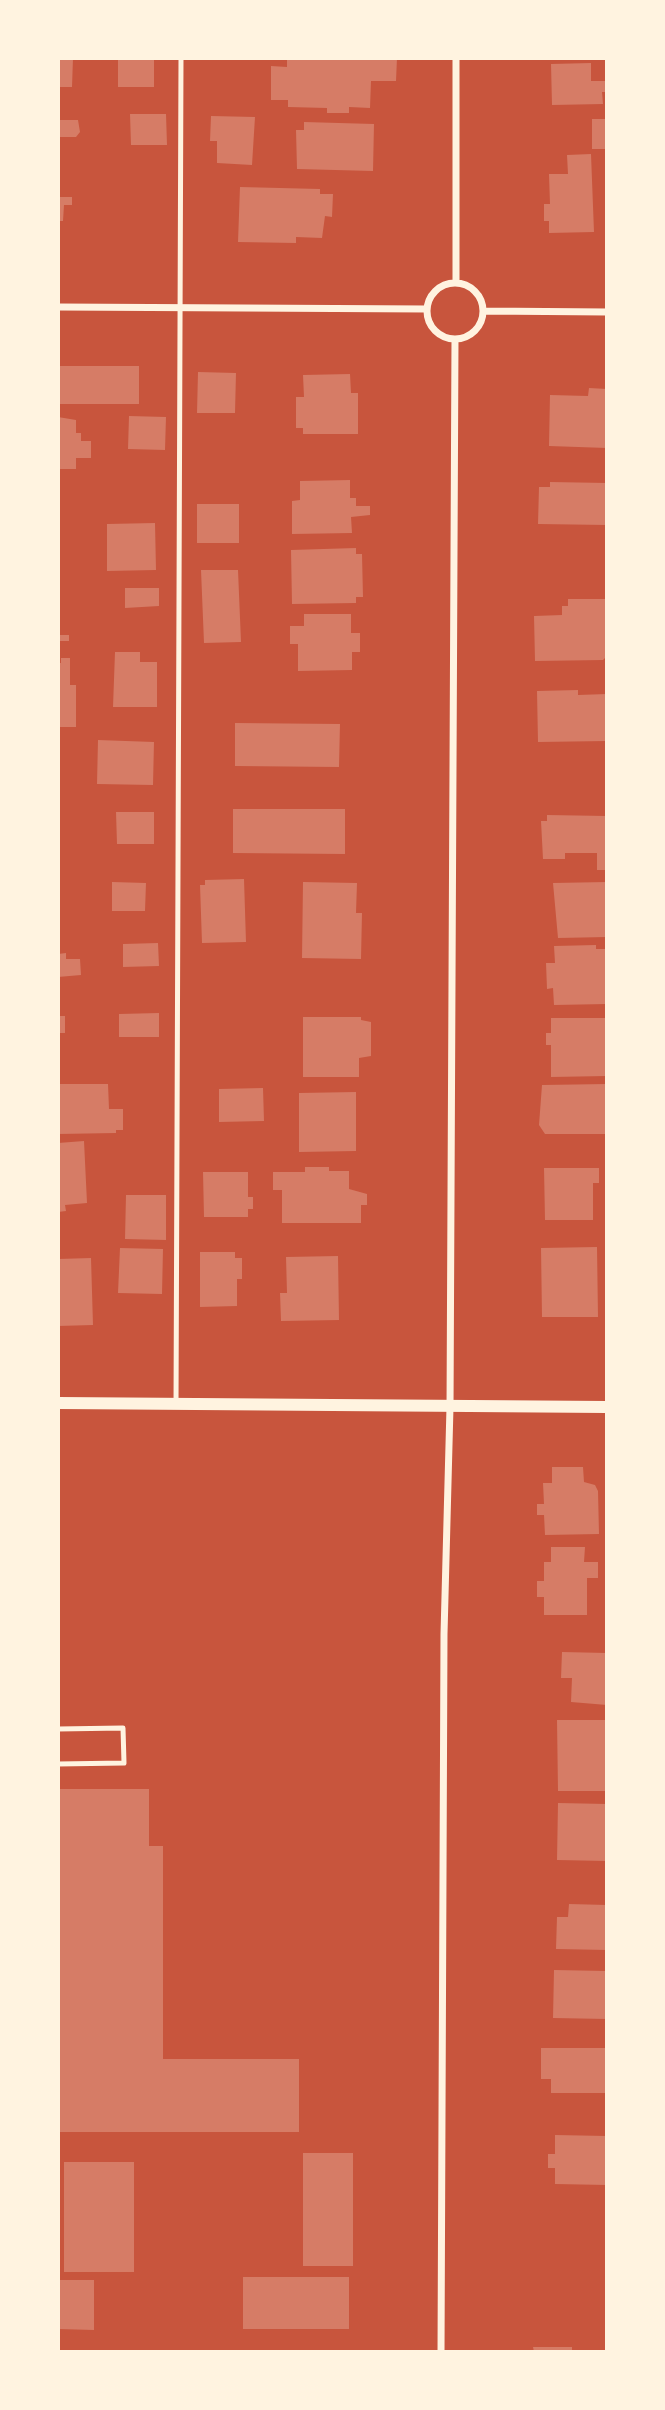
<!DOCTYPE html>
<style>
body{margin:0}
#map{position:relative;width:665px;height:2410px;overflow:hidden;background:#c8553d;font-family:Karla,sans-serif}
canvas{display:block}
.frame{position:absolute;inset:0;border:60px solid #fff3e0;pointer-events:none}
</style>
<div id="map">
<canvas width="665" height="2410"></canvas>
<div class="frame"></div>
</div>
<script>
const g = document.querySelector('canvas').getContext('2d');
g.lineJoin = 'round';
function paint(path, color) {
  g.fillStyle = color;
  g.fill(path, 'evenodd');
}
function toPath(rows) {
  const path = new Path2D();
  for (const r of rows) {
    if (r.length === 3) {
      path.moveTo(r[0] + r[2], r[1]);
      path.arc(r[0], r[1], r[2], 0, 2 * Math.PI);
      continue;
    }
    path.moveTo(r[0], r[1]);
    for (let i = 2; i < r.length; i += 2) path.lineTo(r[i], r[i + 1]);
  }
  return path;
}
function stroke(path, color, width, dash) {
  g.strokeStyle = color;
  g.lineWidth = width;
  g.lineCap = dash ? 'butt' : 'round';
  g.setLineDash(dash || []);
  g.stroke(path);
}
const building = toPath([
 [58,58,73,58,72,87,58,87],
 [118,58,154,58,154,87,118,87],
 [287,58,397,58,396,81,371,81,370,108,349,107,349,113,327,113,327,108,288,107,288,100,271,100,271,66,287,67],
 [591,63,591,81,607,81,607,92,602,92,603,104,552,105,551,64],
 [130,114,166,114,167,145,131,145],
 [211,116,255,117,252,165,217,163,217,141,210,141],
 [592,119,607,119,607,149,592,149],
 [58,120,78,120,80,132,76,137,58,137],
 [304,122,374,124,373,171,297,169,296,130,304,130],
 [591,154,594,232,549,233,549,221,544,221,544,204,550,204,549,174,568,174,567,155],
 [240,187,320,189,320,194,333,194,332,217,325,216,322,238,296,237,296,243,238,242],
 [58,197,72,197,72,205,64,205,63,221,58,221],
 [58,366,139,366,139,404,58,404],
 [198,372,236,373,235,413,197,413],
 [350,374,351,393,358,393,358,434,303,434,303,428,296,428,296,397,304,397,303,375],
 [589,388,607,389,607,448,549,446,550,395,588,396],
 [129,416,166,417,165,450,128,449],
 [58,417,76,420,76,433,81,433,81,441,91,441,91,458,76,458,76,469,58,469],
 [350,480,350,498,356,498,356,506,370,506,370,515,351,517,352,533,292,534,292,501,300,500,300,481],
 [550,482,607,483,607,525,538,524,539,487,550,487],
 [197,504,239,504,239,543,197,543],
 [155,523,156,570,107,571,107,524],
 [356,548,356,554,362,554,363,597,356,597,356,603,292,604,291,550],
 [201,570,238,570,241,642,204,643],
 [125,588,159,588,159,606,125,608],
 [568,599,605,599,607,656,603,660,535,661,534,616,562,615,562,606,568,606],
 [304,614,351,614,351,633,360,633,360,652,352,652,352,670,298,671,298,644,290,644,290,626,304,626],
 [58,635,69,635,69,641,58,641],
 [115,652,140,652,140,662,157,662,157,707,113,707],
 [61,658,70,658,70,685,76,685,76,727,58,727,58,663,61,663],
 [578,690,578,695,607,694,607,741,538,742,537,691],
 [235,723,340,724,339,767,235,766],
 [98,740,154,742,153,785,97,784],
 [233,809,345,809,345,854,233,853],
 [116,812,154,812,154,844,117,844],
 [547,815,607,816,607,870,597,870,597,853,565,853,565,859,543,859,541,821,547,821],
 [244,879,246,942,202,943,200,885,205,885,205,880],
 [112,882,146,883,145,911,112,911],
 [303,882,357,883,356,913,362,913,361,959,302,958],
 [607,882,607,937,558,938,553,883],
 [158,943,159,966,123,967,123,944],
 [596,945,596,949,607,949,607,1004,554,1005,553,988,547,989,546,963,555,963,554,946],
 [66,953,66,959,80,959,81,975,58,977,58,954],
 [159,1013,159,1037,119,1037,119,1014],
 [58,1016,65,1016,65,1033,58,1033],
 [303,1017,361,1017,361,1020,371,1022,371,1056,359,1058,359,1077,303,1077],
 [551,1018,607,1018,607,1076,551,1077,551,1045,546,1045,546,1033,551,1033],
 [58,1084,108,1084,109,1109,123,1109,123,1130,116,1130,116,1133,58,1134],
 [607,1084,607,1134,545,1134,539,1125,542,1085],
 [263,1088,264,1121,219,1122,219,1089],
 [356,1092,356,1151,299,1152,299,1093],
 [84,1141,87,1203,65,1205,66,1211,58,1212,58,1143],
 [305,1167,329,1167,329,1171,349,1171,349,1189,367,1194,367,1205,361,1205,361,1223,282,1223,282,1190,273,1190,273,1172,305,1172],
 [544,1168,599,1168,599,1183,593,1183,593,1220,545,1220],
 [203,1172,248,1172,248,1197,253,1197,253,1209,248,1209,248,1217,204,1217],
 [126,1195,166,1195,166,1240,125,1239],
 [597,1247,598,1317,542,1317,541,1248],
 [120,1248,163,1249,162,1294,118,1293],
 [200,1252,235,1252,235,1258,242,1258,242,1279,237,1279,237,1306,200,1307],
 [338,1256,339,1320,281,1321,280,1293,287,1293,286,1257],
 [91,1258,93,1325,58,1326,58,1259],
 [552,1467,583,1467,584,1482,595,1485,598,1491,599,1534,545,1535,544,1515,537,1515,537,1504,544,1504,543,1483,552,1483],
 [551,1547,585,1547,584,1562,598,1562,598,1578,587,1578,587,1615,544,1615,544,1597,537,1597,537,1581,544,1581,544,1562,551,1562],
 [562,1652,607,1653,607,1705,571,1702,572,1678,561,1678],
 [557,1720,607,1720,607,1791,558,1791],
 [58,1789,149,1789,149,1846,163,1846,163,2059,299,2059,299,2132,58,2132],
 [558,1803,607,1804,607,1861,557,1860],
 [569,1904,607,1905,607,1950,556,1949,557,1917,568,1917],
 [554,1970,607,1971,607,2019,553,2018],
 [541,2048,607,2048,607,2093,551,2093,551,2079,541,2079],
 [555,2135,607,2136,607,2185,555,2184,555,2168,548,2168,548,2154,555,2154],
 [303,2153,353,2153,353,2266,303,2266],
 [64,2162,134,2162,134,2272,64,2272],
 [243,2277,349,2277,349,2329,243,2329],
 [58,2280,94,2280,94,2330,58,2329],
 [533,2347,572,2347,572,2352,534,2352]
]);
const service = toPath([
 [176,1402,181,58],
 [58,1729,123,1728,124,1763,58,1764]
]);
const minor = toPath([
 [456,58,456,283],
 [455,311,28],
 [58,307,427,309],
 [484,311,607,312],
 [441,2352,444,1634,450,1407,455,339]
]);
const tertiary = toPath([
 [58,1403,607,1407]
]);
paint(building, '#d67c66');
stroke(service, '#fff3e0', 5);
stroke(minor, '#fff3e0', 7);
stroke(tertiary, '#fff3e0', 12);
</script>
